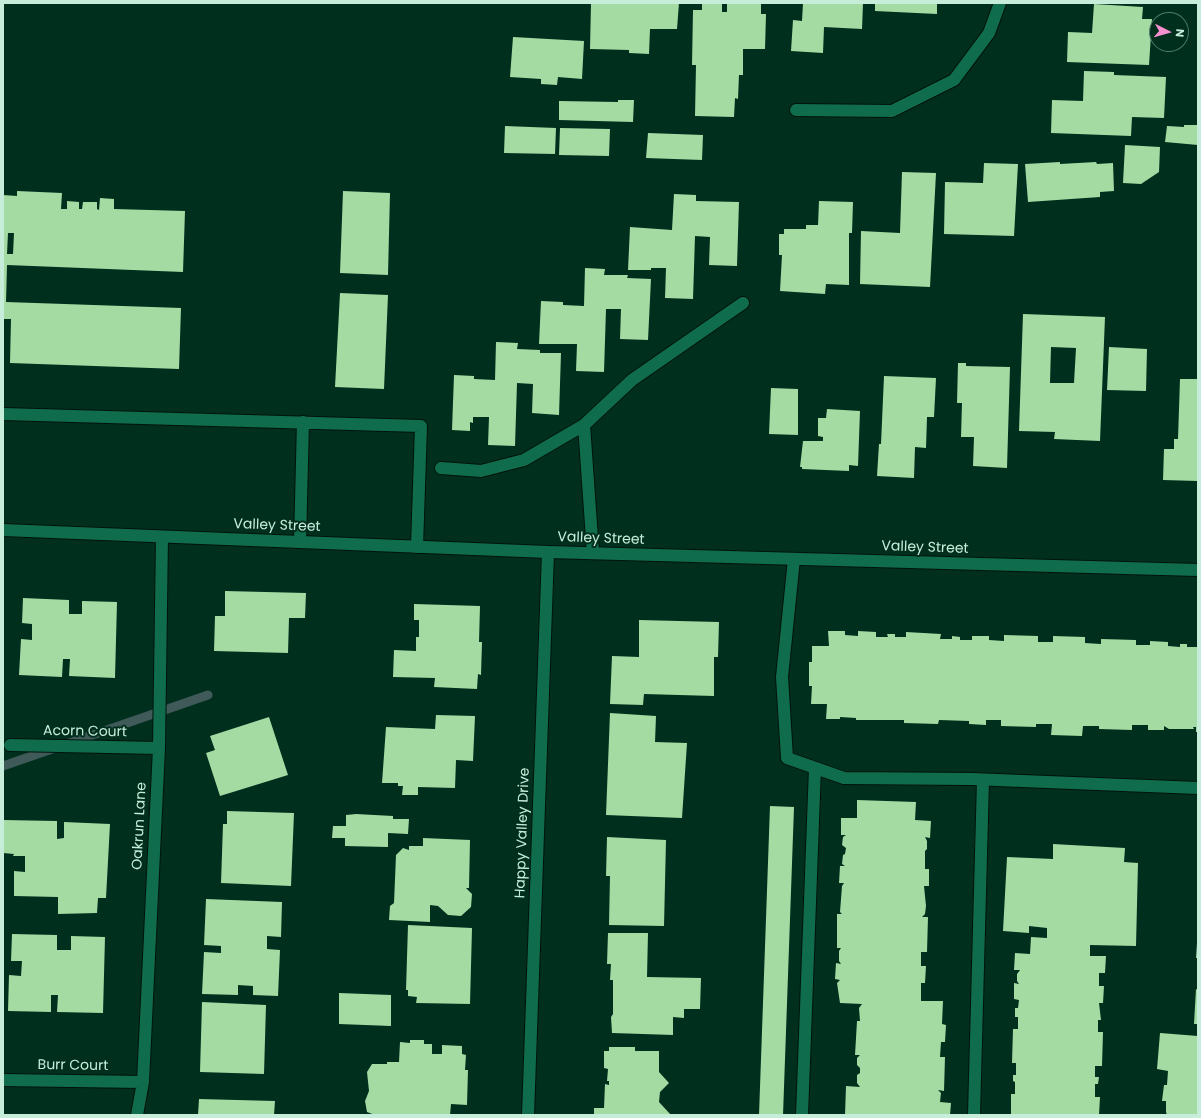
<!DOCTYPE html>
<style>
body{margin:0}
#map{position:relative;width:1201px;height:1118px;overflow:hidden;background:#002f1e;font-family:Poppins,sans-serif}
canvas{display:block}
.frame{position:absolute;inset:0;border:4px solid #c6edda;pointer-events:none}
.north{position:absolute;left:1149px;top:12px;width:40px;height:40px;box-sizing:border-box;background:#002f1e;border:1px solid #4f7b69;border-radius:50%;rotate:96deg;font-size:11px;font-weight:700;line-height:16px;text-align:center;color:#c6edda}
.north::after{content:'';display:block;margin:auto;width:14px;height:18px;background:#f790ce;clip-path:polygon(50% 0,100% 100%,50% 72%,0 100%)}
</style>
<div id="map">
<canvas width="1201" height="1118"></canvas>
<div class="frame"></div>
<div class="north">N</div>
</div>
<script>
const g = document.querySelector('canvas').getContext('2d');
g.lineJoin = 'round';
function toPath(rows) {
  const path = new Path2D();
  for (const r of rows) {
    path.moveTo(r[0], r[1]);
    for (let i = 2; i < r.length; i += 2) path.lineTo(r[i], r[i + 1]);
  }
  return path;
}
function stroke(path, color, width, dash) {
  g.strokeStyle = color;
  g.lineWidth = width;
  g.lineCap = dash ? 'butt' : 'round';
  g.setLineDash(dash || []);
  g.stroke(path);
}
function paint(path, color) {
  g.fillStyle = color;
  g.fill(path, 'evenodd');
}
function write(font, color, halo, rows, align = 'center') {
  g.font = font + ' Poppins,sans-serif';
  g.lineWidth = 4;
  g.setLineDash([]);
  g.textBaseline = 'middle';
  g.strokeStyle = halo;
  g.fillStyle = color;
  for (const [text, x, y, turn = 0] of rows) {
    g.save();
    g.translate(x, y);
    g.rotate((+turn || 0) * Math.PI / 180);
    g.textAlign = isNaN(turn) ? turn : align;
    if (halo) g.strokeText(text, 0, 0);
    g.fillText(text, 0, 0);
    g.restore();
  }
}
const stream = toPath([
 [3,766,208,695]
]);
const building = toPath([
 [591,3,679,3,677,29,650,29,649,54,629,53,629,50,590,49],
 [702,3,722,3,722,12,727,12,727,3,761,3,761,14,766,14,765,49,743,49,743,75,739,75,738,99,735,98,734,117,695,116,696,65,692,65,693,10,702,10],
 [803,3,863,3,862,29,824,27,823,53,791,51,793,20,802,21],
 [875,3,937,3,937,14,875,11],
 [1094,4,1143,7,1142,19,1152,19,1149,65,1067,62,1068,32,1092,33],
 [513,37,584,41,582,79,558,77,557,85,541,84,541,79,510,77],
 [1084,71,1114,72,1114,75,1166,77,1164,118,1132,117,1131,136,1051,133,1052,100,1083,101],
 [618,100,634,100,633,122,559,120,559,101,618,102],
 [1184,125,1198,125,1198,145,1165,142,1167,126,1184,127],
 [505,126,556,128,555,154,504,153],
 [560,128,610,129,609,156,559,155],
 [648,133,703,135,702,160,646,158],
 [1125,145,1160,147,1159,172,1141,184,1123,183],
 [1060,162,1060,164,1096,162,1097,164,1113,163,1114,191,1100,192,1100,197,1028,202,1025,164],
 [984,163,1018,164,1014,236,944,234,945,182,983,183],
 [902,172,936,173,930,287,860,284,861,231,900,233],
 [17,191,62,193,61,209,67,209,67,201,79,202,79,209,82,209,83,202,97,202,97,209,99,210,100,198,114,199,114,209,185,211,183,272,7,265,6,302,181,308,179,369,10,363,11,319,3,319,3,195,17,196],
 [8,233,14,233,13,254,7,254],
 [343,191,390,193,388,275,340,273],
 [674,194,696,195,696,201,739,202,737,266,709,265,710,237,695,236,693,299,665,298,666,268,651,268,651,270,628,270,630,227,672,230],
 [819,201,853,202,852,233,849,233,849,285,826,284,825,294,780,291,782,255,779,255,779,234,784,234,784,229,806,229,806,225,818,225],
 [585,268,605,269,604,275,628,275,627,278,651,279,648,340,620,339,621,309,606,309,604,372,576,371,577,344,539,344,541,301,563,302,563,305,584,306],
 [340,293,388,295,384,389,335,387],
 [1023,314,1105,317,1100,441,1054,439,1055,432,1019,431],
 [1051,347,1076,348,1074,383,1050,383],
 [496,342,518,343,517,349,540,350,540,353,561,353,559,415,532,413,533,384,517,383,515,446,488,445,489,417,473,417,473,423,470,422,470,431,452,430,454,375,474,376,474,379,495,380],
 [1109,347,1147,349,1146,391,1107,390],
 [958,363,966,363,966,366,1010,367,1007,468,973,466,974,437,961,437,962,403,957,403],
 [884,376,936,378,934,417,927,417,926,448,915,447,914,478,877,476,879,444,881,444],
 [1180,379,1198,379,1198,481,1163,480,1164,449,1174,449,1174,439,1178,439],
 [771,388,798,389,798,435,769,434],
 [827,409,860,411,858,466,849,465,849,471,802,469,802,467,800,467,803,441,823,441,823,437,818,436,818,418,826,418],
 [225,591,306,593,305,618,289,618,288,653,214,651,215,616,225,616],
 [23,598,69,600,69,614,82,614,82,601,117,602,115,678,69,676,70,659,63,659,62,677,19,675,21,639,32,640,32,624,22,623],
 [414,604,480,606,479,642,482,642,481,675,478,674,477,689,434,687,435,678,393,677,394,650,416,651,416,637,419,637,419,620,414,620],
 [639,620,719,622,718,657,714,657,714,696,644,694,643,705,610,704,612,656,639,657],
 [828,631,845,631,845,635,858,636,858,631,876,632,876,637,888,637,887,634,895,634,895,637,906,637,906,632,941,634,940,639,952,639,952,636,960,637,960,640,972,640,972,636,989,636,989,640,1004,641,1004,635,1038,636,1038,642,1053,642,1053,636,1085,637,1085,643,1101,644,1101,639,1136,640,1136,645,1150,645,1150,641,1168,642,1168,646,1180,647,1180,644,1187,644,1187,647,1198,647,1198,732,1196,732,1196,727,1193,727,1194,729,1169,729,1164,726,1164,730,1148,730,1148,725,1132,725,1132,730,1099,729,1099,726,1083,726,1082,736,1051,735,1052,724,1036,724,1036,727,1001,726,1001,720,986,720,986,725,969,724,969,721,939,720,938,724,904,723,904,720,856,720,856,718,840,717,840,719,826,719,827,704,811,704,812,686,809,686,809,662,812,662,812,646,829,646],
 [610,713,656,716,655,742,687,743,682,818,606,815],
 [436,715,475,716,473,761,456,760,455,788,418,787,418,795,402,795,403,786,398,786,398,783,382,783,386,727,435,729],
 [269,717,288,775,220,796,206,753,215,750,210,736],
 [857,800,916,802,915,820,931,821,930,838,925,837,927,841,927,849,925,851,925,869,929,869,929,886,924,886,926,906,925,914,922,917,928,917,927,952,921,952,921,966,926,966,925,983,921,983,921,1001,943,1001,942,1024,946,1025,945,1042,941,1042,940,1057,945,1057,944,1091,938,1090,941,1093,940,1102,951,1103,950,1115,845,1115,846,1086,860,1087,857,1083,857,1075,860,1073,860,1068,857,1065,857,1058,860,1055,855,1055,857,1021,860,1021,859,1008,862,1004,840,1003,837,983,840,980,835,979,836,963,841,964,839,961,839,951,841,948,837,948,837,914,842,914,840,912,842,886,844,883,839,883,840,866,845,866,842,864,843,855,845,854,846,848,842,845,843,837,846,835,841,835,841,818,857,818],
 [770,806,794,807,783,1115,759,1115],
 [227,811,294,813,291,886,221,883,223,824,227,824],
 [356,814,393,816,393,819,409,819,408,834,388,833,388,847,345,846,345,838,332,838,333,826,346,826,346,815],
 [3,820,57,821,57,839,64,838,64,822,110,824,106,898,98,898,97,913,58,914,58,897,14,896,14,871,25,872,25,856,13,856,14,854,3,853],
 [607,837,666,840,664,926,609,925,610,876,606,876],
 [423,838,470,840,469,888,466,888,472,894,471,907,461,916,448,915,438,906,430,905,430,922,389,920,390,906,394,903,396,855,403,848,409,850,409,846,423,846],
 [1053,844,1125,848,1124,862,1138,863,1136,946,1090,945,1090,956,1106,956,1105,973,1099,973,1099,986,1104,986,1103,1003,1099,1003,1101,1020,1098,1020,1098,1032,1103,1032,1102,1066,1095,1066,1095,1077,1099,1077,1098,1084,1095,1084,1095,1097,1100,1097,1099,1115,1011,1115,1011,1094,1015,1094,1015,1082,1013,1081,1013,1075,1016,1075,1016,1063,1012,1063,1013,1029,1018,1029,1018,1017,1015,1017,1015,1008,1018,1008,1019,1000,1014,999,1014,983,1019,984,1017,981,1017,974,1020,970,1014,970,1015,953,1030,954,1031,937,1047,938,1047,928,1029,926,1029,933,1003,931,1007,857,1053,859],
 [206,899,282,902,281,937,267,936,267,949,280,950,278,996,253,995,253,986,238,985,238,995,202,994,204,952,221,953,221,946,204,945],
 [408,925,472,928,470,1004,416,1003,417,997,408,996,408,990,406,990],
 [608,933,648,933,647,977,701,978,700,1009,684,1009,684,1018,673,1017,673,1035,612,1033,611,1017,613,1014,613,980,610,980,611,964,607,964],
 [12,934,57,935,57,950,71,950,71,936,105,937,103,1013,57,1012,58,995,51,995,51,1012,8,1011,9,975,21,976,22,961,11,961],
 [1197,943,1198,943,1198,958,1196,958],
 [1196,989,1198,990,1198,1024,1194,1024],
 [339,993,391,995,391,1026,339,1024],
 [202,1002,266,1005,264,1074,200,1072],
 [1160,1033,1198,1036,1198,1115,1167,1115,1166,1112,1166,1101,1162,1101,1164,1085,1167,1085,1168,1071,1157,1069],
 [410,1040,424,1040,424,1044,432,1044,432,1054,442,1054,442,1045,462,1046,462,1054,466,1055,465,1070,468,1070,467,1105,451,1104,450,1115,375,1115,367,1112,365,1101,369,1091,367,1072,372,1064,387,1064,387,1062,399,1062,400,1042,410,1043],
 [609,1047,635,1047,635,1051,659,1051,659,1072,669,1083,660,1092,659,1102,671,1115,594,1115,594,1108,604,1108,605,1084,609,1085,609,1081,607,1081,608,1069,604,1068,604,1051,609,1051],
 [199,1099,275,1101,274,1115,198,1115]
]);
const service = toPath([
 [3,414,421,426,417,547],
 [584,425,593,553],
 [441,468,481,471,524,460,584,425,632,380,743,303],
 [300,542,303,422],
 [794,559,782,677,787,758,844,778,972,779,1198,788],
 [802,1115,815,768],
 [974,1115,983,780]
]);
const minor = toPath([
 [796,110,892,111,954,80,989,33,1000,3],
 [10,745,159,748],
 [3,1080,143,1082],
 [137,1115,143,1082,159,748,162,537],
 [528,1115,548,552]
]);
const tertiary = toPath([
 [3,530,548,552,1198,570]
]);
const streetNames = [
 ["Valley Street",277,526,2],
 ["Valley Street",601,539,2],
 ["Valley Street",925,548,2],
 ["Acorn Court",85,732,1],
 ["Oakrun Lane",140,826,-87],
 ["Happy Valley Drive",523,833,-88],
 ["Burr Court",73,1066,1]
];
stroke(stream, '#3f5a59', 9);
paint(building, '#a4dba2');
stroke(service, '#00140a', 14);
stroke(minor, '#00140a', 14);
stroke(tertiary, '#00140a', 14);
stroke(service, '#0f6d4d', 12);
stroke(minor, '#0f6d4d', 12);
stroke(tertiary, '#0f6d4d', 12);
write('14px', '#c6edda', '#002f1e', streetNames);
</script>
